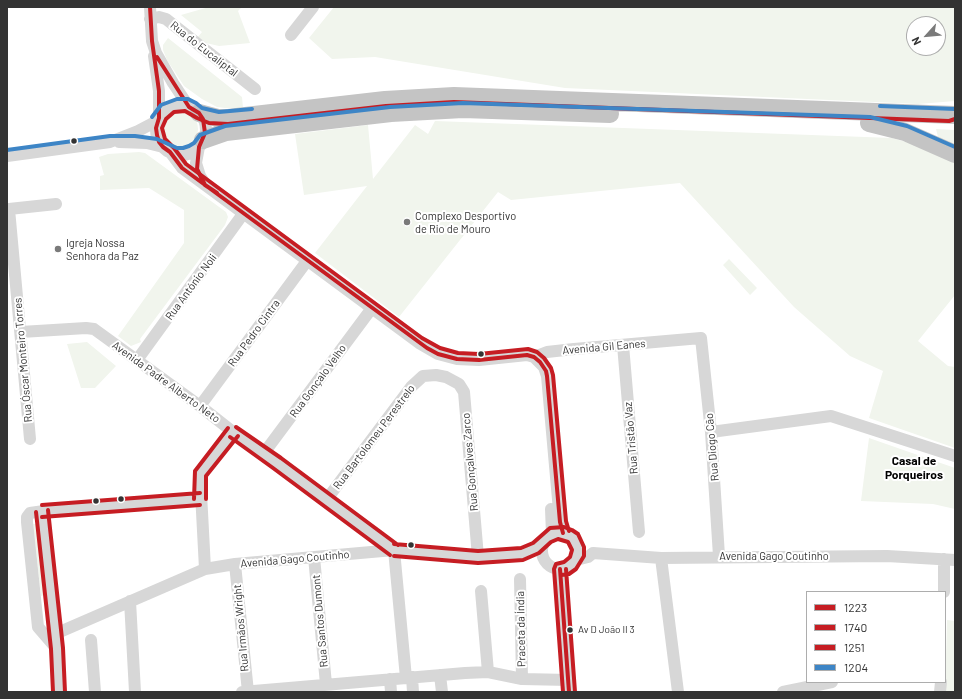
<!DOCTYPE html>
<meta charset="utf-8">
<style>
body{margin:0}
#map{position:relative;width:962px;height:699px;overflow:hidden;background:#fff;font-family:Barlow,sans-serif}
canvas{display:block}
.frame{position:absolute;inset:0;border:8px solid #333;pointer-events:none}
.legend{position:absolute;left:806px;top:591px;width:140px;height:92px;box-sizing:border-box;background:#fff;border:1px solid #adadad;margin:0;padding:5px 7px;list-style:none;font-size:12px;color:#333}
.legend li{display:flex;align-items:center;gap:8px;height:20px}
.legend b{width:20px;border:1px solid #adadad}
.north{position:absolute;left:906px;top:16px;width:40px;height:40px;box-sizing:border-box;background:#fff;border:1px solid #adadad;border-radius:50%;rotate:243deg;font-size:11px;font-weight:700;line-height:16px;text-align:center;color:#333}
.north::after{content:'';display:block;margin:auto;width:14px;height:18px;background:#7a7a7a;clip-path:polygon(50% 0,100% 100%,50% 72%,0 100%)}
</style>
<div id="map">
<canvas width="962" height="699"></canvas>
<div class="frame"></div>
<ul class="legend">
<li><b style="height:5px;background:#c61d23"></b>1223</li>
<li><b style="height:5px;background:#c61d23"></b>1740</li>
<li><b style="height:5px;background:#c61d23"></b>1251</li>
<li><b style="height:5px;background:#3d85c6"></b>1204</li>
</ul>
<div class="north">N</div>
</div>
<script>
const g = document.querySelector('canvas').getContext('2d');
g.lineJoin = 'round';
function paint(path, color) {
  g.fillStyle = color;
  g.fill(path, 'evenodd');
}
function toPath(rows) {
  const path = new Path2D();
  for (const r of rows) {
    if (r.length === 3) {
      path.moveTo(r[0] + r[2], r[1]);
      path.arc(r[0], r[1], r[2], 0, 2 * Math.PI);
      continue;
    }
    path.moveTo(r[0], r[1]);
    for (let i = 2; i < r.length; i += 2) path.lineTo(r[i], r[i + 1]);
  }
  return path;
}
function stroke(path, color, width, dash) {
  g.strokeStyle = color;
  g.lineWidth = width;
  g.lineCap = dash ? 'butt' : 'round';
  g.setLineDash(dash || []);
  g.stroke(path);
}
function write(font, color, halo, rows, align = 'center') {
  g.font = font + ' Barlow,sans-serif';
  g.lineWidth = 4;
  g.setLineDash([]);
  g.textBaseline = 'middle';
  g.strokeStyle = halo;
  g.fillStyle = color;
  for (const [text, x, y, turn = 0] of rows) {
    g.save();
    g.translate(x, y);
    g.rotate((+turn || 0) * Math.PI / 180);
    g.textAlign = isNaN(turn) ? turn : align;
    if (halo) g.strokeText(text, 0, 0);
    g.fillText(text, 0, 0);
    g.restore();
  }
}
const green = toPath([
 [209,7,242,7,238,11,250,43,219,46,206,43,197,38,202,32,181,15],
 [334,7,955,7,955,101,918,104,565,88,375,57,332,59,309,38],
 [914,24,938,24,938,48,914,48],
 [168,38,242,97,243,108,225,108,217,107,202,99,184,86,167,60,163,50,163,45],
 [180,129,18],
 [435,121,892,138,920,146,955,163,955,295,918,341,948,366,955,367,955,448,869,418,883,371,850,356,794,307,680,183,511,200,498,192,399,317,315,253,367,186,304,195,295,134,368,125,373,179,415,125,428,134],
 [936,129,955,130,955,149,939,141],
 [139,152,145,153,226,212,228,217,225,225,140,339,141,342,131,346,118,336,184,243,184,210,149,188,100,190,100,176,104,175,99,157,108,154],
 [729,259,757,288,750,295,723,265],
 [87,342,116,366,95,388,81,388,67,344],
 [869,438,955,468,955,509,933,504,861,501],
 [33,524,36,524,44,595,41,596],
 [947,620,955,621,955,692,945,692]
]);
const minor = toPath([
 [150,7,152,41,156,53,173,83,189,107],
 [150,19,159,17,166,19,255,89],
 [291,35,313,7],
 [154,56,159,91,159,118],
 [181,130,25],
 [119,142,147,143,163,147],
 [199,147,196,163,200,176,205,184],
 [170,152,182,168,419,343,438,354,457,359,479,360,527,355,534,357,547,352,574,349,701,338,711,432,719,556],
 [7,156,110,142,138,131,157,121],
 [21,332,86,328,94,329,200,406,233,432,327,499,394,550],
 [623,345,639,532],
 [534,357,544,367,547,376,560,522,563,533],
 [137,360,243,214],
 [200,406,307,261],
 [711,432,831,416,955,456],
 [30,439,9,209,56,204],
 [264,453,372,308],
 [327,499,411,387,423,376,436,375,446,377,459,384,464,392,478,557],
 [551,509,552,534],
 [42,511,57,649,59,692],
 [560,551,18],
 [394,550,406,678],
 [314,557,326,684],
 [661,558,678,692],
 [576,560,588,557,593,553,661,558,887,556,955,560],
 [235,564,248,692],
 [205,569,200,474,233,432],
 [560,569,569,692],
 [520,579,522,679],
 [481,591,488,672],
 [944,592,944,559],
 [130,601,135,692],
 [55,634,205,569,235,564,394,550,478,557,523,554,536,548,544,541],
 [91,640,95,692],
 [57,649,38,627,27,522,27,517,30,513,58,509,200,499],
 [440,675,442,692],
 [412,677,413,692],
 [390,679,391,692],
 [242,692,465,673,488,672,522,679,569,680],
 [783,692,832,682],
 [940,692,941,682]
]);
const highway = toPath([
 [199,113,218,118,228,118,385,100,454,96,955,115],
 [869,123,905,132,955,154],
 [203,140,226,132,391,113,463,109,610,114]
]);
const bus1 = toPath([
 [150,7,152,41,159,91,159,118,156,128,157,135,159,142,163,147,170,152,182,168,427,348,438,354,457,359,479,360,527,355,534,357,540,362,546,371,547,376,560,522,563,533],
 [157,57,189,107,199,113,203,119,205,133,199,147,197,169,205,185,217,193],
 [560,569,569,692]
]);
const bus2 = toPath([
 [230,437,273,468,390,555],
 [206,499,206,476,238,436],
 [36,512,51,649,53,692],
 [42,517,200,505],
 [569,531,566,521,553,375,551,368,544,358,537,352,528,349,479,354,458,353,440,348,422,338,186,164,174,148,165,139,162,128,166,119,174,112,185,111,197,118,209,123,228,124,386,106,454,102,949,121,955,119],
 [394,556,478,563,523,560,539,553,551,542,558,539,568,542,572,550,570,557,564,562,556,564,554,569,563,692]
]);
const bus3 = toPath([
 [236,427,281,458,398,545],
 [194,499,195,471,228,428],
 [42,505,200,493],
 [48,510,63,648,65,692],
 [394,544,478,551,521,548,533,543,550,528,564,527,572,530,578,534,584,547,584,556,576,569,569,574,561,575],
 [566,569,575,692]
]);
const bus4 = toPath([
 [880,106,955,109],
 [152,117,161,105,177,99,188,99,196,103,202,108,219,112,252,109],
 [7,150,110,136,135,136,157,139,177,148,183,148,189,146,194,143,200,135,225,126,390,107,463,103,870,117,907,126,955,147]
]);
const markers = [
 [74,141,3.5,"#333"],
 [407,222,4,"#7a7a7a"],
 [58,249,4,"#7a7a7a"],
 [481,354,3.5,"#333"],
 [121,499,3.5,"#333"],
 [96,501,3.5,"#333"],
 [411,545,3.5,"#333"],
 [570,630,3.5,"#333"]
];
const busNames = [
 ["Av D João II 3",578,630]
];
const streetNames = [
 ["Rua do Eucaliptal",204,49,38],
 ["Rua António Noli",191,287,-54],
 ["Rua Pedro Cintra",254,333,-54],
 ["Avenida Gil Eanes",604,347,-5],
 ["Rua Óscar Monteiro Torres",23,360,-95],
 ["Rua Gonçalo Velho",318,381,-54],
 ["Avenida Padre Alberto Neto",166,382,36],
 ["Rua Bartolomeu Perestrelo",374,437,-53],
 ["Rua Tristão Vaz",631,438,-95],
 ["Rua Diogo Cão",712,447,-95],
 ["Rua Gonçalves Zarco",470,462,-95],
 ["Avenida Gago Coutinho",774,556],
 ["Avenida Gago Coutinho",295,559,-5],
 ["Rua Santos Dumont",320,621,-95],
 ["Rua Irmãos Wright",241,628,-95],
 ["Praceta da Índia",521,629,-91]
];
const poiNames = [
 ["Complexo Desportivo",415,216],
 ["de Rio de Mouro",415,229],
 ["Igreja Nossa",66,243],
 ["Senhora da Paz",66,256]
];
const neighbourhoodNames = [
 ["Casal de",914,461],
 ["Porqueiros",914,475]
];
paint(green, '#f1f5ed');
stroke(minor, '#d7d7d7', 12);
stroke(highway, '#c4c4c4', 18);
stroke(bus1, '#c61d23', 4);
stroke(bus2, '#c61d23', 4);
stroke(bus3, '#c61d23', 4);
stroke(bus4, '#3d85c6', 4);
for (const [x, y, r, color] of markers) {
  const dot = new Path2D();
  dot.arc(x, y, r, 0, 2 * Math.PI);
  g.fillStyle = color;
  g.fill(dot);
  stroke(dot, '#fff', 1.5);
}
write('10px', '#333', '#fff', busNames, 'left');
write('11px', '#333', '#fff', streetNames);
write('11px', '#333', '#fff', poiNames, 'left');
write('bold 12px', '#000', '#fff', neighbourhoodNames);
</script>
